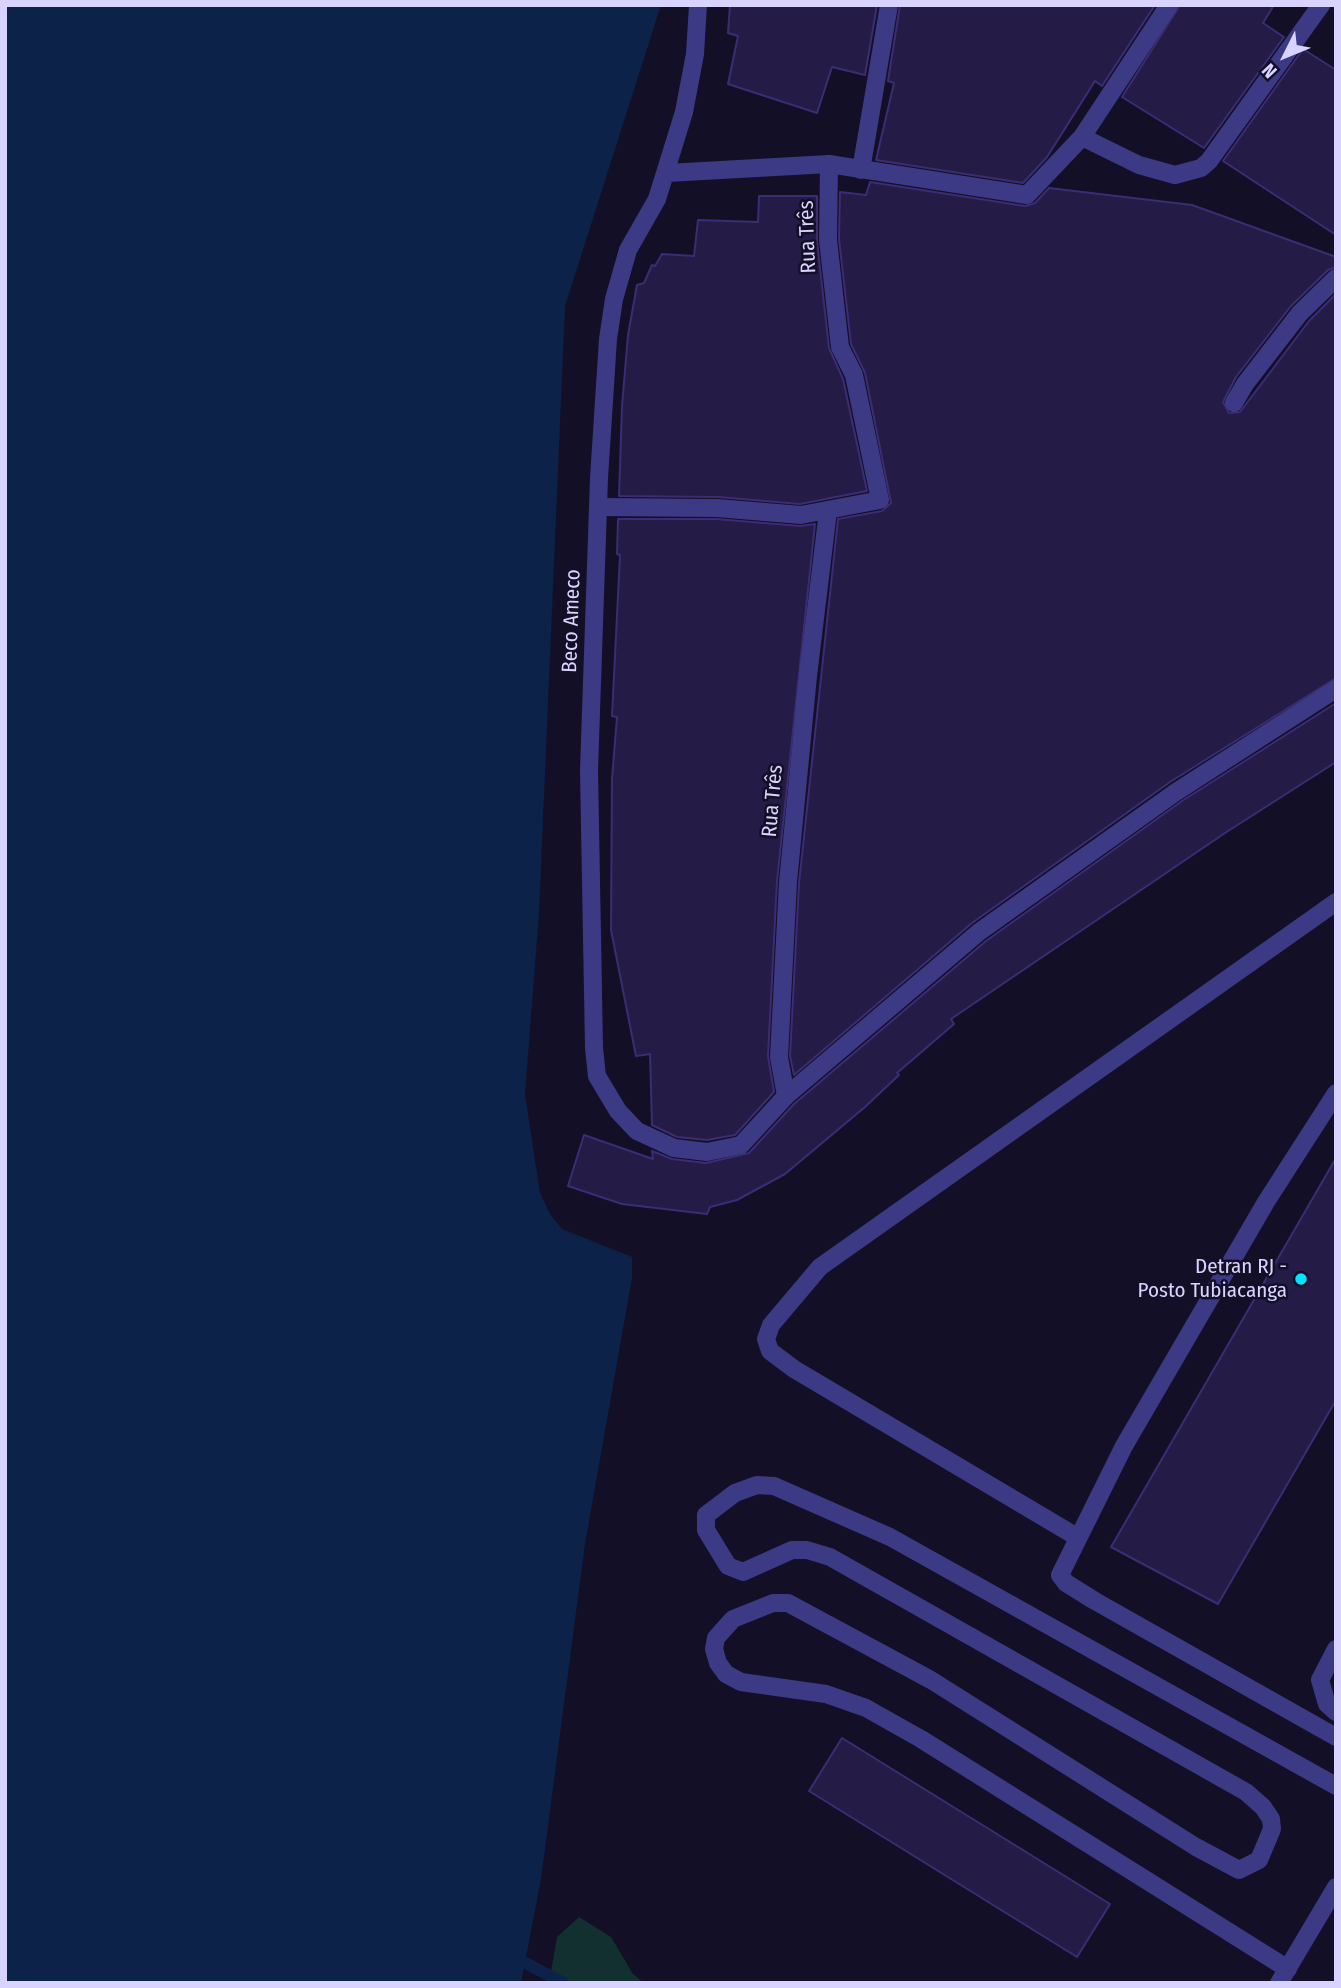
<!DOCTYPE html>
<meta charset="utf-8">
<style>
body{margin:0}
#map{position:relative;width:1341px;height:1988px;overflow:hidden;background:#130f26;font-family:"Fira Sans Condensed",sans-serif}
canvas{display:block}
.frame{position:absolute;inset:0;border:7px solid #d9d4ff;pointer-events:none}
.north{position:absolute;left:1250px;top:21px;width:70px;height:70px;-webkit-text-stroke:5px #130f26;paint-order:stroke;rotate:227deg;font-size:19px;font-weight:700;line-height:28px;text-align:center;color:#d9d4ff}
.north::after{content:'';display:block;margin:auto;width:24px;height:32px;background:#d9d4ff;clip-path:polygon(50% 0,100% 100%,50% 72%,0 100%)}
</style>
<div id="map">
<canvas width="1341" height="1988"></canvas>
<div class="frame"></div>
<div class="north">N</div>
</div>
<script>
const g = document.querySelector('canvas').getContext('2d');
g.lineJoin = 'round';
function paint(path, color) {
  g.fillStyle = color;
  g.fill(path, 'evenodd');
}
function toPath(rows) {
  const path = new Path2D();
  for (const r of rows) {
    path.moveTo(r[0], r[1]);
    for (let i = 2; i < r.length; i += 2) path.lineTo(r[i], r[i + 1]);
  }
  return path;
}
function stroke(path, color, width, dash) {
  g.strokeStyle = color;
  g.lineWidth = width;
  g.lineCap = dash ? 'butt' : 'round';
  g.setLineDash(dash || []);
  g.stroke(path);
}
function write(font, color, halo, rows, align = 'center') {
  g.font = font + ' "Fira Sans Condensed",sans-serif';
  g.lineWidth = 5;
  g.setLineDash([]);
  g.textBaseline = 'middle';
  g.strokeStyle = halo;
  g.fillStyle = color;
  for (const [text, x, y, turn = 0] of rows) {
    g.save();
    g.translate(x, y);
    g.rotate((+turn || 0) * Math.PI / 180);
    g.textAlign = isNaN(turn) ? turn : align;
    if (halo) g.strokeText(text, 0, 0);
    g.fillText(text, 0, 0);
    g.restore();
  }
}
const green = toPath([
 [579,1917,611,1937,633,1974,644,1983,549,1983,557,1937]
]);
const water = toPath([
 [5,5,661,5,565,306,539,913,525,1094,540,1193,550,1214,562,1229,632,1257,632,1278,585,1544,541,1879,521,1983,5,1983]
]);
const stream = toPath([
 [526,1963,563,1983]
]);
const building = toPath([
 [730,5,877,5,865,75,832,67,817,113,728,84,738,36,728,33,730,5],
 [900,5,1155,5,1102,86,1095,81,1047,157,1023,183,876,160,894,83,888,81,900,5],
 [1180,5,1274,5,1263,23,1284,37,1204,148,1122,97,1180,5],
 [1303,49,1336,70,1336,235,1223,161,1303,49],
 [870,182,1025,206,1035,203,1049,188,1192,205,1336,257,1336,267,1328,270,1291,306,1236,377,1223,402,1229,413,1240,412,1309,321,1336,294,1336,678,1170,782,972,923,794,1075,790,1056,799,883,838,519,882,511,891,503,865,373,851,344,839,239,840,192,866,195,870,182],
 [759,196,817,196,817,241,829,348,843,379,867,491,800,504,718,497,619,496,622,406,628,335,637,285,644,283,652,265,655,266,662,254,694,256,698,220,758,222,759,196],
 [618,519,716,519,800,526,815,524,777,881,768,1056,774,1092,735,1135,707,1140,677,1137,652,1125,650,1054,636,1056,611,930,612,779,617,717,612,716,620,555,617,554,618,519],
 [1336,703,1336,762,1225,833,951,1019,954,1024,897,1073,899,1075,865,1107,785,1174,737,1200,710,1207,707,1214,622,1204,568,1186,584,1135,653,1159,652,1151,672,1159,706,1163,749,1153,794,1104,986,941,1182,801,1336,703],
 [1336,1158,1336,1400,1218,1604,1111,1547,1336,1158],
 [842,1738,1110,1904,1077,1957,809,1791,842,1738]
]);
const service = toPath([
 [1234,403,1245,384,1300,313,1336,278],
 [599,507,717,508,801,515,880,500,854,375,840,347,828,240,829,164],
 [1336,1093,1266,1202,1124,1446,1060,1575,1066,1583,1095,1601,1336,1737],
 [786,1096,779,1057,788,882,808,676,828,511],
 [1077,1537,794,1369,770,1351,766,1339,771,1325,820,1267,1336,902],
 [1336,1649,1320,1680,1327,1704,1336,1712],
 [1288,1969,921,1739,866,1708,826,1694,741,1682,726,1674,718,1663,714,1649,716,1638,733,1619,773,1603,788,1603,931,1680,1196,1847,1239,1870,1259,1860,1272,1829,1271,1819,1263,1807,1246,1792,830,1557,807,1550,792,1550,743,1572,728,1566,706,1530,706,1515,735,1493,757,1485,774,1486,890,1537,1336,1786]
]);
const minor = toPath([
 [698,5,695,54,684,112,657,199,628,250,614,299,608,339,599,478,589,770,594,1048,597,1076,618,1111,637,1131,674,1148,707,1152,741,1145,786,1096,979,932,1176,792,1336,689],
 [1082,137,1139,165,1175,175,1201,168,1209,161,1321,5],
 [861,170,889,5],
 [667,173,829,164,1027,195,1082,137,1169,5]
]);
const tertiary = toPath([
 [1279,1983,1336,1887]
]);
const markers = [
 [1301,1279,7,"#00e5ff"]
];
const streetNames = [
 ["Rua Três",808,237,-92],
 ["Beco Ameco",572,621,-88],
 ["Rua Três",773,801,-85]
];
const poiNames = [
 ["Detran RJ -",1287,1267],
 ["Posto Tubiacanga",1287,1291]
];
paint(green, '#12302f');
paint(water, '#0c2248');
stroke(stream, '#0c2248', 12);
paint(building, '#241b47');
stroke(building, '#3b2d73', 2);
stroke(service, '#3d3a85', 18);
stroke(minor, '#3d3a85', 18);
stroke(tertiary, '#3d3a85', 18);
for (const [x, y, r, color] of markers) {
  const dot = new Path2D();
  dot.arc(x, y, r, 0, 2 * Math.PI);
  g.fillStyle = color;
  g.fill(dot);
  stroke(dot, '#130f26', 2.5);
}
write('21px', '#d9d4ff', '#130f26', streetNames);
write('21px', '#d9d4ff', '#130f26', poiNames, 'right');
</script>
